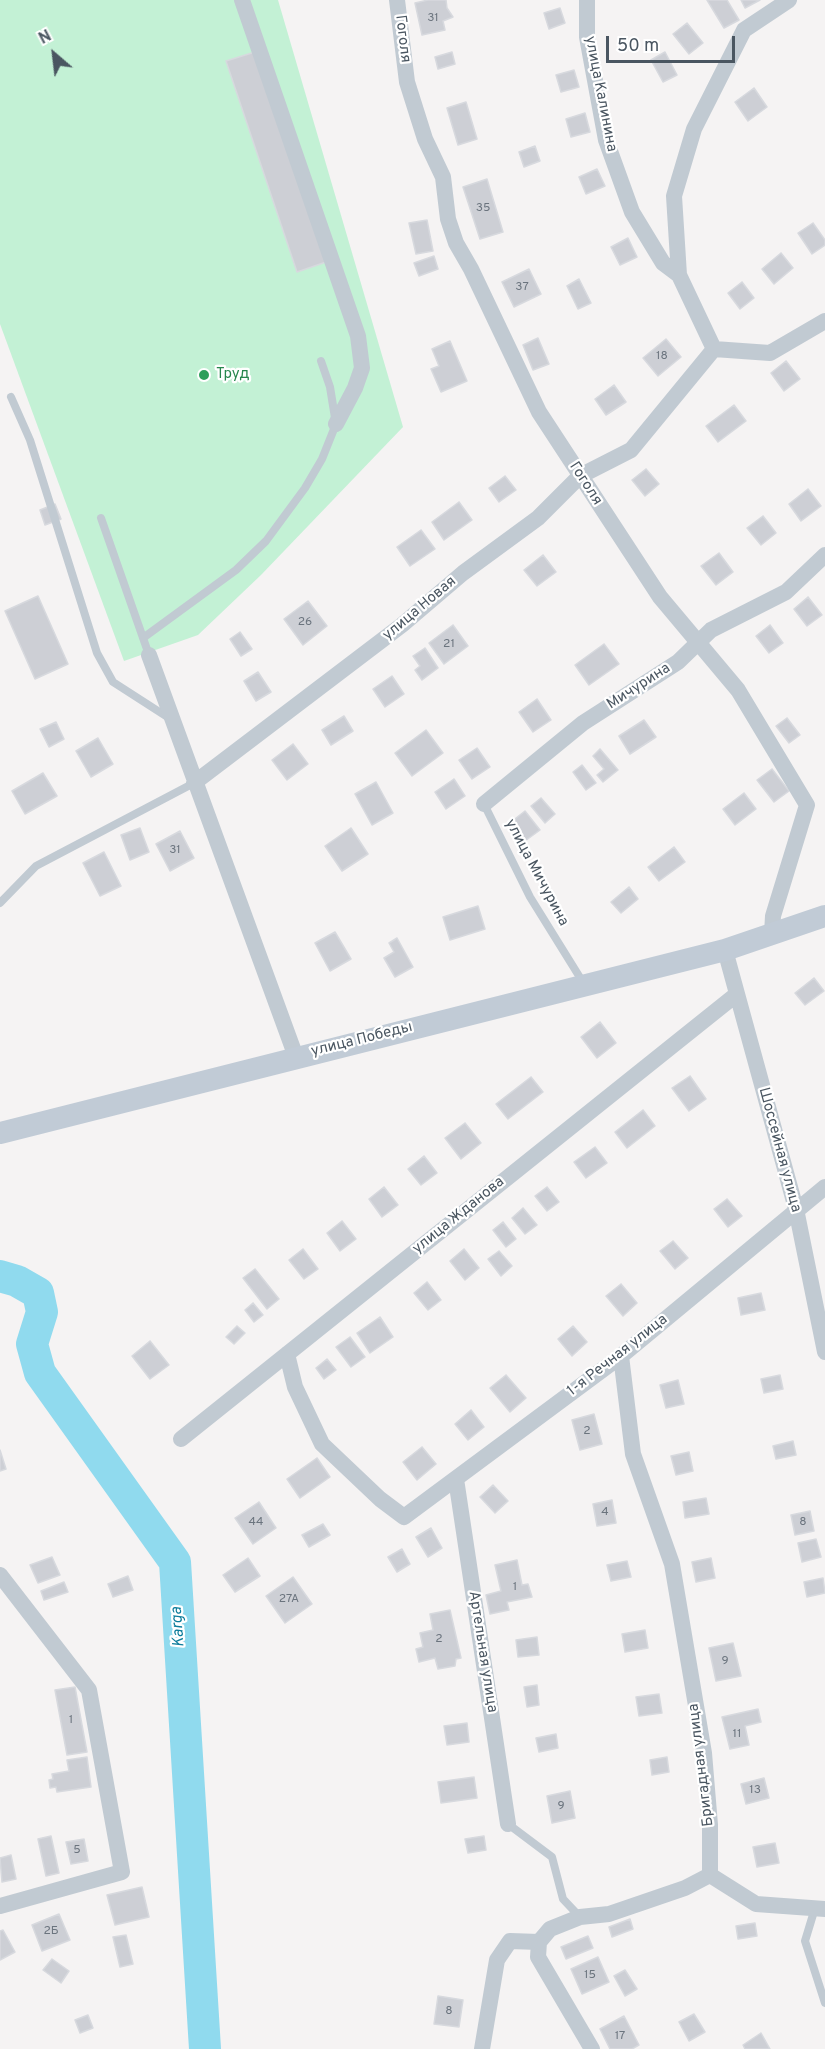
<!DOCTYPE html>
<meta charset="utf-8">
<style>
body{margin:0}
#map{position:relative;width:825px;height:2049px;overflow:hidden;background:#f5f3f3;font-family:Overpass,sans-serif}
canvas{display:block}
.north{position:absolute;left:24px;top:24px;width:60px;height:60px;-webkit-text-stroke:4px #fff;paint-order:stroke;rotate:332deg;font-size:16px;font-weight:700;line-height:24px;text-align:center;color:#4a5661}
.north::after{content:'';display:block;margin:auto;width:21px;height:27px;background:#4a5661;clip-path:polygon(50% 0,100% 100%,50% 72%,0 100%)}
.scale{position:absolute;left:606px;top:36px;width:129px;height:27px;box-sizing:border-box;border:3px solid #4a5661;border-top:0;padding-left:8px;font-size:18px;line-height:21px;white-space:nowrap;color:#4a5661;-webkit-text-stroke:4px #fff;paint-order:stroke}
</style>
<div id="map">
<canvas width="825" height="2049"></canvas>
<div class="north">N</div>
<div class="scale">50 m</div>
</div>
<script>
const g = document.querySelector('canvas').getContext('2d');
g.lineJoin = 'round';
function paint(path, color) {
  g.fillStyle = color;
  g.fill(path, 'evenodd');
}
function toPath(rows) {
  const path = new Path2D();
  for (const r of rows) {
    path.moveTo(r[0], r[1]);
    for (let i = 2; i < r.length; i += 2) path.lineTo(r[i], r[i + 1]);
  }
  return path;
}
function stroke(path, color, width, dash) {
  g.strokeStyle = color;
  g.lineWidth = width;
  g.lineCap = dash ? 'butt' : 'round';
  g.setLineDash(dash || []);
  g.stroke(path);
}
function write(font, color, halo, rows, align = 'center') {
  g.font = font + ' Overpass,sans-serif';
  g.lineWidth = 4.5;
  g.setLineDash([]);
  g.textBaseline = 'middle';
  g.strokeStyle = halo;
  g.fillStyle = color;
  for (const [text, x, y, turn = 0] of rows) {
    g.save();
    g.translate(x, y);
    g.rotate((+turn || 0) * Math.PI / 180);
    g.textAlign = isNaN(turn) ? turn : align;
    if (halo) g.strokeText(text, 0, 0);
    g.fillText(text, 0, 0);
    g.restore();
  }
}
const green = toPath([
 [0,0,278,0,403,427,261,575,198,635,124,661,0,324]
]);
const river = toPath([
 [0,1276,17,1281,38,1293,42,1312,32,1344,40,1373,175,1562,205,2049]
]);
const building = toPath([
 [428,0,446,0,447,8,453,17,443,21,445,30,422,35,415,3,428,0],
 [707,0,727,0,739,20,724,28,707,0],
 [741,0,760,0,745,8,741,0],
 [560,8,565,23,549,29,544,13,560,8],
 [687,23,703,43,689,54,673,34,687,23],
 [255,52,326,262,297,272,226,61,255,52],
 [452,52,455,64,438,69,435,57,452,52],
 [665,52,677,75,663,82,651,60,665,52],
 [574,70,579,87,561,92,556,75,574,70],
 [754,88,767,107,748,121,735,102,754,88],
 [466,102,477,139,458,145,447,108,466,102],
 [585,113,590,132,571,137,566,119,585,113],
 [535,146,540,161,524,167,519,152,535,146],
 [597,169,605,186,586,194,579,177,597,169],
 [487,179,503,232,480,239,463,187,487,179],
 [427,220,433,251,416,254,409,223,427,220],
 [813,223,825,240,825,245,812,254,798,233,813,223],
 [628,238,637,257,620,265,611,247,628,238],
 [781,253,793,268,774,284,762,269,781,253],
 [434,256,438,269,419,276,414,263,434,256],
 [529,269,541,294,514,307,502,282,529,269],
 [579,279,591,303,578,309,567,286,579,279],
 [742,282,754,298,740,309,728,293,742,282],
 [538,338,549,364,533,370,523,345,538,338],
 [666,339,681,357,658,376,643,358,666,339],
 [450,341,467,381,441,392,431,369,439,366,432,349,450,341],
 [786,361,800,379,784,391,771,373,786,361],
 [614,385,626,402,606,415,595,399,614,385],
 [734,405,746,421,718,442,706,426,734,405],
 [646,469,659,484,645,496,632,480,646,469],
 [505,476,516,490,499,502,489,488,505,476],
 [808,489,821,506,801,521,789,504,808,489],
 [459,502,472,520,444,540,432,522,459,502],
 [55,504,61,519,45,525,40,510,55,504],
 [763,516,776,533,761,545,747,528,763,516],
 [421,530,435,549,410,566,397,547,421,530],
 [719,553,733,572,716,585,701,566,719,553],
 [543,555,556,572,537,586,524,570,543,555],
 [38,596,68,664,35,679,5,611,38,596],
 [808,597,822,615,807,626,794,609,808,597],
 [308,601,327,626,303,645,284,619,308,601],
 [453,625,468,646,444,664,429,643,453,625],
 [770,625,783,643,769,653,756,636,770,625],
 [240,632,252,649,241,656,230,639,240,632],
 [604,644,619,664,589,685,575,665,604,644],
 [425,648,438,668,422,680,415,670,420,666,413,656,425,648],
 [258,672,271,692,256,701,244,681,258,672],
 [392,676,404,694,385,707,373,689,392,676],
 [537,699,551,720,533,732,519,712,537,699],
 [344,716,353,731,331,745,322,730,344,716],
 [787,718,800,735,789,743,776,726,787,718],
 [644,720,656,737,630,754,619,736,644,720],
 [56,722,64,739,49,747,40,729,56,722],
 [426,730,443,753,412,776,395,753,426,730],
 [98,738,113,764,91,777,76,751,98,738],
 [293,744,308,764,287,780,272,760,293,744],
 [477,748,490,767,472,779,459,760,477,748],
 [600,749,618,770,603,782,597,775,604,769,593,756,600,749],
 [582,765,596,783,586,790,573,772,582,765],
 [772,769,789,791,774,802,757,780,772,769],
 [43,773,57,796,25,814,12,791,43,773],
 [454,779,465,796,446,809,435,792,454,779],
 [376,782,393,813,372,825,355,794,376,782],
 [744,793,756,809,735,825,723,809,744,793],
 [541,798,555,814,545,823,531,806,541,798],
 [525,811,540,830,525,841,511,822,525,811],
 [140,828,149,852,130,860,121,835,140,828],
 [351,828,368,854,342,871,325,846,351,828],
 [180,831,194,858,170,871,156,844,180,831],
 [674,847,685,862,659,881,648,867,674,847],
 [104,852,121,886,100,896,83,863,104,852],
 [629,887,638,899,621,913,611,902,629,887],
 [478,906,485,929,450,940,443,917,478,906],
 [335,932,351,959,330,971,315,943,335,932],
 [397,938,413,967,395,977,384,958,394,952,389,943,397,938],
 [814,978,824,991,805,1005,795,993,814,978],
 [600,1022,616,1043,597,1058,581,1037,600,1022],
 [690,1076,706,1099,689,1111,672,1088,690,1076],
 [531,1077,543,1092,508,1119,496,1104,531,1077],
 [643,1110,655,1126,627,1148,615,1132,643,1110],
 [465,1123,481,1143,461,1159,445,1138,465,1123],
 [595,1147,607,1163,586,1178,574,1162,595,1147],
 [424,1156,437,1173,421,1185,408,1169,424,1156],
 [384,1187,398,1205,382,1217,369,1199,384,1187],
 [547,1187,559,1202,547,1211,535,1196,547,1187],
 [727,1199,742,1216,728,1227,714,1209,727,1199],
 [523,1208,537,1225,525,1234,512,1218,523,1208],
 [342,1221,356,1239,340,1251,327,1233,342,1221],
 [503,1222,516,1239,506,1247,493,1230,503,1222],
 [673,1241,688,1258,675,1269,660,1251,673,1241],
 [303,1249,318,1269,304,1279,289,1260,303,1249],
 [464,1249,479,1268,465,1280,450,1261,464,1249],
 [499,1251,512,1266,501,1276,488,1259,499,1251],
 [255,1269,279,1299,267,1309,243,1278,255,1269],
 [427,1282,441,1300,428,1310,414,1293,427,1282],
 [621,1284,637,1303,623,1316,606,1296,621,1284],
 [761,1293,765,1310,741,1315,738,1298,761,1293],
 [253,1303,263,1315,254,1322,245,1310,253,1303],
 [380,1317,393,1337,370,1353,357,1333,380,1317],
 [237,1326,245,1333,234,1344,226,1337,237,1326],
 [573,1326,587,1342,572,1356,558,1339,573,1326],
 [350,1337,365,1357,351,1367,336,1347,350,1337],
 [150,1341,169,1365,150,1379,132,1356,150,1341],
 [327,1359,336,1370,324,1379,316,1368,327,1359],
 [506,1375,526,1398,510,1412,490,1388,506,1375],
 [780,1375,783,1389,764,1393,761,1379,780,1375],
 [678,1380,684,1404,666,1408,660,1385,678,1380],
 [471,1410,484,1427,468,1440,455,1424,471,1410],
 [594,1414,602,1444,580,1450,572,1420,594,1414],
 [793,1441,796,1455,776,1459,773,1446,793,1441],
 [422,1447,436,1464,417,1480,403,1462,422,1447],
 [0,1450,6,1469,0,1471,0,1450],
 [689,1452,693,1471,676,1475,671,1456,689,1452],
 [317,1458,330,1477,300,1498,287,1479,317,1458],
 [493,1485,508,1501,495,1513,480,1497,493,1485],
 [706,1498,709,1514,685,1518,683,1502,706,1498],
 [612,1500,616,1523,597,1526,593,1504,612,1500],
 [259,1502,276,1528,253,1544,235,1518,259,1502],
 [810,1511,814,1531,795,1535,791,1515,810,1511],
 [323,1524,330,1535,309,1547,302,1535,323,1524],
 [431,1528,442,1548,428,1557,416,1537,431,1528],
 [816,1539,821,1557,802,1562,798,1543,816,1539],
 [402,1549,410,1564,397,1572,388,1557,402,1549],
 [52,1557,60,1575,38,1583,30,1565,52,1557],
 [248,1558,260,1576,235,1592,223,1575,248,1558],
 [711,1558,715,1578,696,1582,692,1562,711,1558],
 [517,1560,522,1585,528,1584,532,1597,507,1602,509,1610,490,1614,486,1595,501,1591,495,1565,517,1560],
 [627,1561,631,1577,611,1581,607,1565,627,1561],
 [128,1576,133,1590,113,1597,108,1584,128,1576],
 [293,1577,312,1604,285,1623,266,1596,293,1577],
 [823,1578,825,1593,807,1597,804,1582,823,1578],
 [64,1582,68,1592,44,1600,41,1591,64,1582],
 [450,1610,461,1658,456,1659,455,1666,438,1669,435,1658,419,1662,416,1649,423,1647,420,1633,433,1630,430,1614,450,1610],
 [645,1630,648,1648,625,1652,622,1634,645,1630],
 [537,1637,539,1655,518,1657,516,1640,537,1637],
 [733,1643,741,1676,716,1681,709,1648,733,1643],
 [537,1685,539,1705,527,1707,524,1687,537,1685],
 [75,1687,87,1752,67,1755,55,1690,75,1687],
 [659,1694,662,1713,639,1716,636,1697,659,1694],
 [758,1709,761,1722,745,1726,749,1745,730,1749,722,1717,758,1709],
 [467,1723,469,1742,447,1745,444,1726,467,1723],
 [556,1734,558,1748,539,1752,536,1738,556,1734],
 [87,1757,91,1787,57,1792,56,1787,50,1788,49,1780,53,1779,52,1774,69,1771,67,1760,87,1757],
 [667,1757,669,1772,652,1775,650,1760,667,1757],
 [474,1777,477,1798,441,1803,438,1782,474,1777],
 [764,1778,769,1798,746,1804,741,1784,764,1778],
 [570,1791,575,1818,552,1823,547,1796,570,1791],
 [51,1836,59,1873,46,1876,38,1839,51,1836],
 [484,1836,486,1850,468,1853,465,1839,484,1836],
 [84,1839,88,1861,71,1864,66,1842,84,1839],
 [775,1843,779,1863,757,1867,753,1847,775,1843],
 [11,1855,16,1879,2,1882,0,1858,11,1855],
 [142,1887,149,1917,115,1925,107,1895,142,1887],
 [59,1914,70,1940,42,1951,32,1925,59,1914],
 [630,1919,633,1929,612,1937,609,1927,630,1919],
 [755,1923,757,1936,738,1939,736,1926,755,1923],
 [3,1930,15,1952,0,1960,0,1931,3,1930],
 [126,1935,133,1964,120,1967,113,1937,126,1935],
 [588,1936,593,1948,566,1959,561,1947,588,1936],
 [598,1957,609,1982,582,1994,571,1969,598,1957],
 [52,1959,69,1971,61,1983,43,1970,52,1959],
 [625,1970,637,1989,625,1996,614,1976,625,1970],
 [438,1996,463,2000,459,2027,434,2024,438,1996],
 [694,2014,705,2032,689,2041,679,2022,694,2014],
 [88,2015,93,2028,80,2033,75,2020,88,2015],
 [624,2016,639,2045,632,2049,610,2049,600,2029,624,2016],
 [761,2033,770,2049,745,2049,743,2045,761,2033]
]);
const lane = toPath([
 [11,397,30,440,97,653,113,682,172,720],
 [101,518,149,655],
 [143,638,236,570,266,541,305,488,322,459,336,424,330,387,321,361],
 [484,804,530,897,584,984],
 [0,903,36,866,194,783],
 [508,1824,552,1857,563,1899,580,1917],
 [815,1908,805,1941,825,2003]
]);
const street = toPath([
 [242,0,358,336,362,368,355,388,336,424],
 [397,0,407,82,425,139,443,177,448,219,456,243,471,269,539,412,660,597,738,690,807,805,773,916,772,934],
 [587,0,587,37,606,140,632,212,663,263,679,275],
 [714,349,679,275,674,196,694,129,744,30,789,0],
 [149,655,296,1057],
 [194,783,402,625,463,573,538,518,580,476,631,450,714,349,770,353,825,321],
 [484,804,583,723,678,662,711,630,786,592,825,555],
 [725,950,796,1209,825,1352],
 [287,1354,295,1387,322,1444,380,1499,404,1517,621,1356,825,1187],
 [621,1356,633,1454,672,1564,704,1753,710,1825,710,1875],
 [181,1439,737,994],
 [456,1479,508,1824],
 [0,1575,89,1690,122,1872,0,1906],
 [710,1875,756,1904,825,1909],
 [482,2049,497,1960,510,1941,539,1942],
 [592,2049,538,1957,539,1942,550,1929,580,1917,609,1914,685,1888,710,1875]
]);
const secondary = toPath([
 [0,1133,725,950,825,916]
]);
const markers = [
 [204,375,6,"#2e9e5b"]
];
const numberNames = [
 ["31",433,19],
 ["35",483,209],
 ["37",522,288],
 ["18",662,357],
 ["26",305,623],
 ["21",449,645],
 ["31",175,851],
 ["2",587,1432],
 ["4",605,1513],
 ["44",256,1523],
 ["8",803,1523],
 ["1",515,1588],
 ["27А",289,1600],
 ["2",439,1640],
 ["9",725,1662],
 ["1",71,1721],
 ["11",737,1735],
 ["13",755,1791],
 ["9",561,1807],
 ["5",77,1851],
 ["2Б",51,1932],
 ["15",590,1976],
 ["8",449,2012],
 ["17",620,2037]
];
const streetNames = [
 ["Гоголя",402,39,83],
 ["улица Калинина",600,94,79],
 ["Гоголя",585,484,57],
 ["улица Новая",420,609,-40],
 ["Мичурина",639,687,-33],
 ["улица Мичурина",536,873,62],
 ["улица Победы",362,1040,-14],
 ["Шоссейная улица",779,1150,75],
 ["улица Жданова",459,1216,-39],
 ["1-я Речная улица",618,1356,-38],
 ["Артельная улица",482,1652,81],
 ["Бригадная улица",702,1765,-97]
];
const leisureNames = [
 ["Труд",216,375]
];
const waterNames = [
 ["Karga",179,1627,-94]
];
paint(green, '#c3f1d5');
stroke(river, '#90daee', 32);
paint(building, '#cdcfd5');
stroke(building, '#d7d9de', 1.5);
stroke(lane, '#c1cad2', 8);
stroke(street, '#c1cad2', 16);
stroke(secondary, '#c1cbd6', 22);
for (const [x, y, r, color] of markers) {
  const dot = new Path2D();
  dot.arc(x, y, r, 0, 2 * Math.PI);
  g.fillStyle = color;
  g.fill(dot);
  stroke(dot, '#fff', 2);
}
write('12px', '#6b747e', null, numberNames);
write('15px', '#4a5661', '#fff', streetNames);
write('15px', '#27864d', '#fff', leisureNames, 'left');
write('italic 16px', '#0c7c9b', '#fff', waterNames);
</script>
